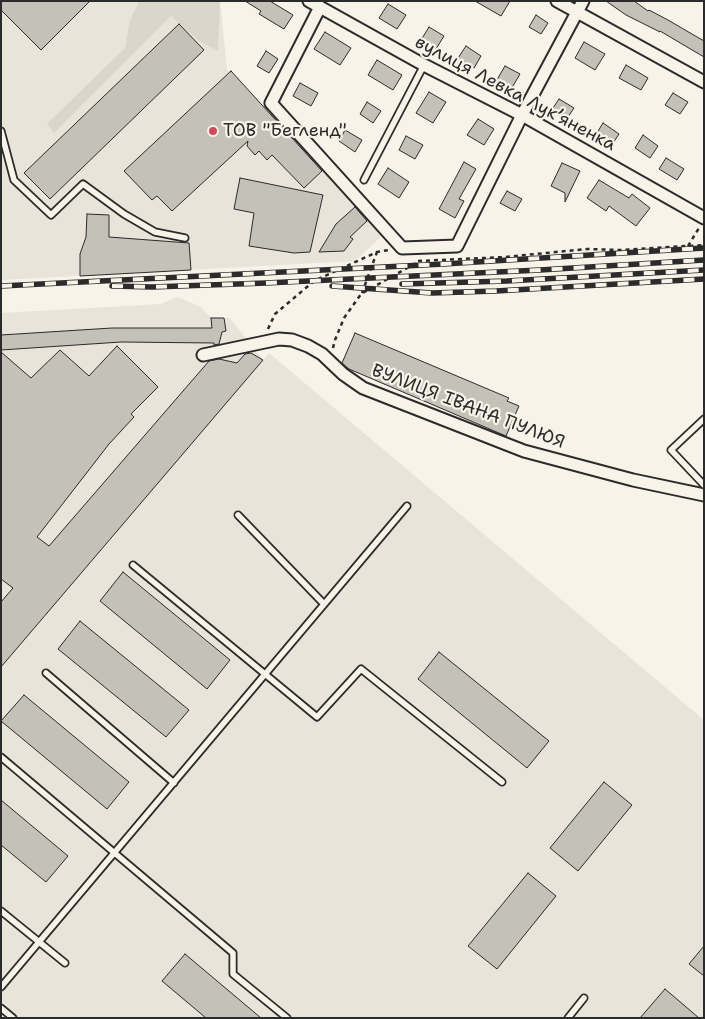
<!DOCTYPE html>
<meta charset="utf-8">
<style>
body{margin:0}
#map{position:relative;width:705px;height:1019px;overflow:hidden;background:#f7f3e8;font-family:"Shantell Sans",sans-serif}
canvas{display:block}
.frame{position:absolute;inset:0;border:2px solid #2b2b2b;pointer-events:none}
</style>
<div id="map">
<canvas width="705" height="1019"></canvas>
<div class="frame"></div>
</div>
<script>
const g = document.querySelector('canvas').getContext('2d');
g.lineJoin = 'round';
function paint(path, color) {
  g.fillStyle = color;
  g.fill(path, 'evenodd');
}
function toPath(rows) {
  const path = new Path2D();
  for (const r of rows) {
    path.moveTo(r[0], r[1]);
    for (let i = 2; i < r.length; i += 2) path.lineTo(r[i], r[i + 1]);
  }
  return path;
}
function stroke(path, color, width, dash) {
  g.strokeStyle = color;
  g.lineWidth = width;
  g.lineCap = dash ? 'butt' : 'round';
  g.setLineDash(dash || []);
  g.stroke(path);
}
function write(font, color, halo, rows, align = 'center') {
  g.font = font + ' "Shantell Sans",sans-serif';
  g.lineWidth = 4.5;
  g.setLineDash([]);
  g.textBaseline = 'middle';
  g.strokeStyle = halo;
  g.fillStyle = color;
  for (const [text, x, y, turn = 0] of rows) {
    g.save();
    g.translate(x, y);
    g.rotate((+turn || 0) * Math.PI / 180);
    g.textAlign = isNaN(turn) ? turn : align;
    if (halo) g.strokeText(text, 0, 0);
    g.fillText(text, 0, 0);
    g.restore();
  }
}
const built = toPath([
 [1,1,220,1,227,70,231,71,383,235,355,261,1,280],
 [177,297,201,307,211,318,230,318,263,360,269,353,704,720,704,1018,1,1018,1,313,161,304]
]);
const green = toPath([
 [139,1,220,1,218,51,199,41,171,16,54,133,47,124,125,48,130,21]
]);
const building = toPath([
 [1,1,90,1,41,50,1,10,1,1],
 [245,1,270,1,293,15,284,29,259,14,261,11,245,1],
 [475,1,510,1,501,16,475,1],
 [606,1,634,1,648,11,649,10,668,20,704,41,704,57,660,31,660,32,626,15,606,1],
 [388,4,406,15,397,29,379,18,388,4],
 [536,15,548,23,541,34,529,27,536,15],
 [179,24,204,50,50,199,24,173,179,24],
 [429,27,444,36,436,49,421,40,429,27],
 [325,32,351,48,340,65,314,49,325,32],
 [584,42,605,54,595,70,575,58,584,42],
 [466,46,481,56,474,68,458,58,466,46],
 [266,51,278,59,269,73,257,66,266,51],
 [377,60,402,75,393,90,368,75,377,60],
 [626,65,648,78,641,90,619,78,626,65],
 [505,66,520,74,510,91,495,83,505,66],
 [231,71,322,171,304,188,272,155,267,160,259,151,255,155,247,146,248,141,172,211,157,196,152,200,124,171,231,71],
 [300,83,318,93,311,106,293,96,300,83],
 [429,92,446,102,433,123,416,113,429,92],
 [673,93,688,102,680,114,665,105,673,93],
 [559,99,574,108,566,120,551,111,559,99],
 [367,102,381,111,373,123,360,114,367,102],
 [478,119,494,129,484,145,467,135,478,119],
 [603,123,619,134,611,146,595,136,603,123],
 [345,130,362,140,355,152,339,141,345,130],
 [643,135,658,146,650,158,635,148,643,135],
 [406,136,423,145,415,159,399,150,406,136],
 [666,158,684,169,677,180,659,169,666,158],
 [464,162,476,169,459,199,464,201,455,218,439,209,464,162],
 [562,163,580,171,565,202,565,193,551,186,562,163],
 [388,168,409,182,399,198,378,184,388,168],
 [240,178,323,195,310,252,294,253,249,246,254,213,234,209,240,178],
 [599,180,629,198,632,194,650,208,636,226,609,206,606,211,587,198,599,180],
 [507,191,522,199,515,211,500,203,507,191],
 [355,207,367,221,350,237,353,239,344,251,319,252,336,224,355,207],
 [87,214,109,215,109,237,189,243,191,270,80,276,80,254,86,237,87,214],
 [211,318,224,318,226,331,222,332,219,344,214,345,214,343,121,342,1,350,1,335,112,328,212,328,211,318],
 [355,333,509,398,507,401,519,406,506,436,349,369,342,363,355,333],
 [117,346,158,387,131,414,134,417,109,444,37,537,49,546,209,361,219,359,237,363,245,354,251,353,263,360,1,667,1,602,13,588,1,579,1,352,31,378,60,350,89,376,117,346],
 [123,572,230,660,207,689,100,601,123,572],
 [80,621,189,710,166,737,58,649,80,621],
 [439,652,549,741,527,768,418,679,439,652],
 [24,695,129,782,107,809,1,721,24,695],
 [604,782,632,805,578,871,550,848,604,782],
 [1,800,68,856,46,882,1,845,1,800],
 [528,873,556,896,497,969,468,946,528,873],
 [704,946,704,976,689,964,704,946],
 [185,954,261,1018,206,1018,162,981,185,954],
 [665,989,699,1018,640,1018,665,989]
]);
const path = toPath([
 [688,246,699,228],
 [418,261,505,257,587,249,621,250,704,245],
 [362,293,377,252],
 [268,329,275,314,314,281,377,252,389,250],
 [333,348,335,340,344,318,361,294,418,262]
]);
const lane = toPath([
 [1,131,14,180,51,215,83,184,124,214,155,232,185,238],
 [364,180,424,65],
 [704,419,671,450,704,485],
 [238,515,324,604],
 [133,565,317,717,361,669,502,782],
 [46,673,174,783],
 [1,757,233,953,233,974,287,1018],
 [1,911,65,963],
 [1,987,407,506],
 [1,1008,13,1018],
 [568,1018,584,998]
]);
const street = toPath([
 [309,1,424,65,522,115,704,218],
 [557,1,704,82],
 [320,7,271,103,402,248,457,246,522,115,583,1],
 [203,355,279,339,292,340,308,346,322,354,343,374,363,388,524,451,633,480,704,495]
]);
const rail = toPath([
 [402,284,507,281,704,270],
 [1,286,444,264,704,248],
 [112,286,152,287,266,283,540,270,704,260],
 [332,286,432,293,496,291,704,279]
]);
const markers = [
 [213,131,5,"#d1495b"]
];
const streetNames = [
 ["вулиця Левка Лукʼяненка",515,94,28],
 ["ВУЛИЦЯ ІВАНА ПУЛЮЯ",468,407,21]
];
const poiNames = [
 ["ТОВ \"Бегленд\"",223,131]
];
paint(built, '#e8e4da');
paint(green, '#dad6cc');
paint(building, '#c4c1b9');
stroke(building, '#2b2b2b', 1);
stroke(lane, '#2b2b2b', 9);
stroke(street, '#2b2b2b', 15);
stroke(path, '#2b2b2b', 2.5, [4, 4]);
stroke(lane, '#f7f3e8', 5.5);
stroke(street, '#f7f3e8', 11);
stroke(rail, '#2b2b2b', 5.5);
stroke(rail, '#f7f3e8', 4, [11]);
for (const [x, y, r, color] of markers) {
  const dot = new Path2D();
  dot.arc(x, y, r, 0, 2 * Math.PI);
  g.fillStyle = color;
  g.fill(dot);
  stroke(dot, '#f7f3e8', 2);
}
write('18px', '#2b2b2b', '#f7f3e8', streetNames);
write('18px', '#2b2b2b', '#f7f3e8', poiNames, 'left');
</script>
